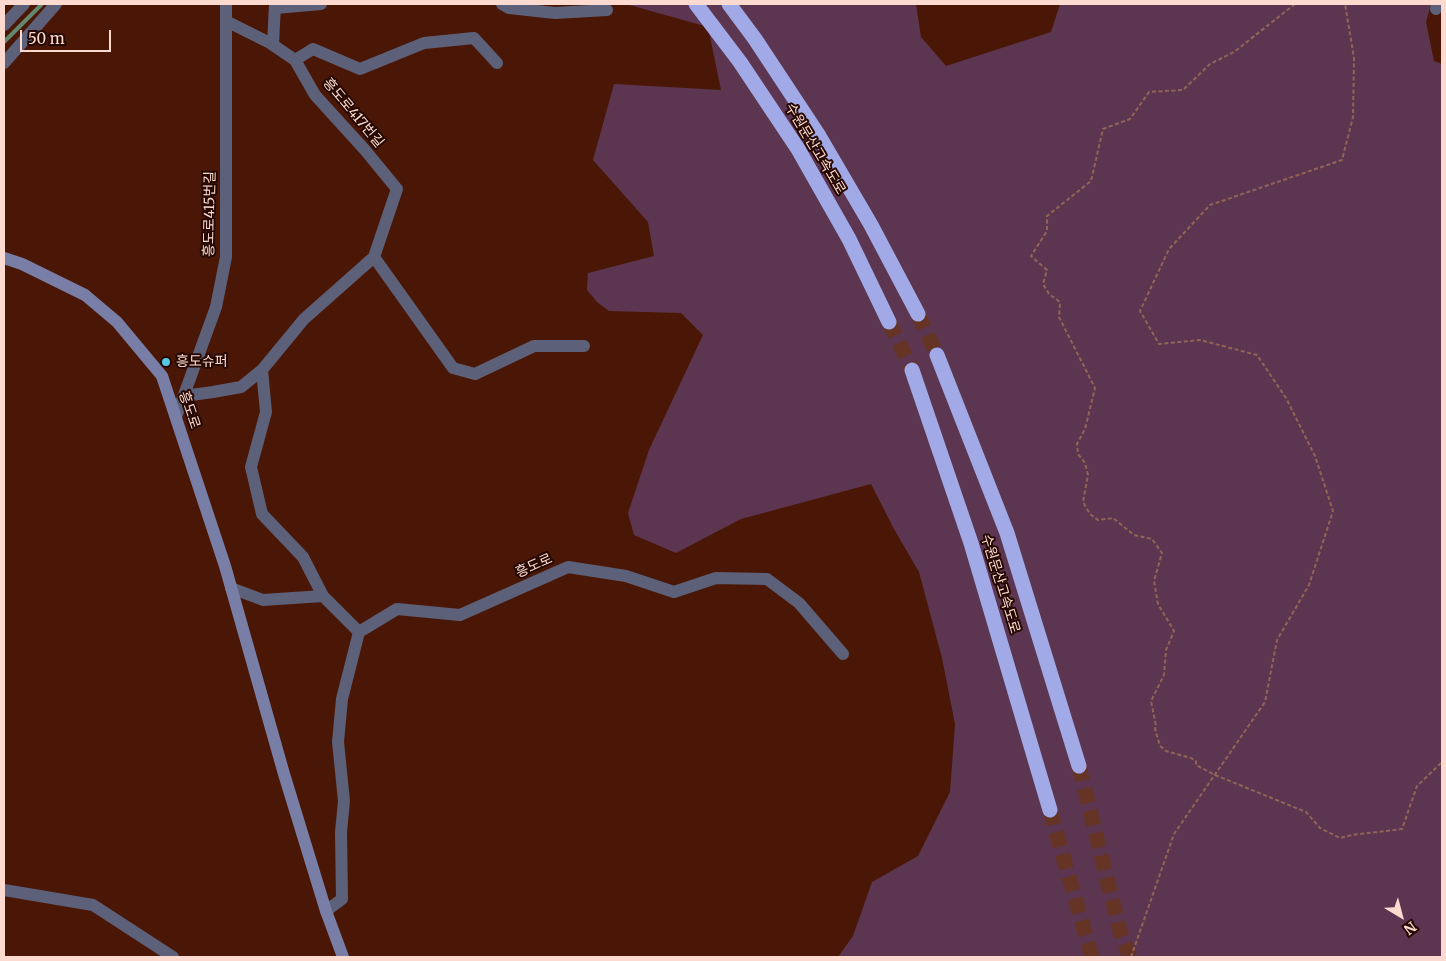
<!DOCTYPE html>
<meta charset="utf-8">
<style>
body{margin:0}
#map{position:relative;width:1446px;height:961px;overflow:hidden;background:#4a1706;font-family:Merriweather,serif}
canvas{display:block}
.frame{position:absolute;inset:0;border:5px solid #fcdacf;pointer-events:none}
.north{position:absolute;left:1376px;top:891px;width:50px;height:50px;-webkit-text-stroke:4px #250802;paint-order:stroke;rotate:143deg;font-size:14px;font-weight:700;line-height:20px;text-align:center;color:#fcdacf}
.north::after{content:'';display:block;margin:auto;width:18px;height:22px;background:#fcdacf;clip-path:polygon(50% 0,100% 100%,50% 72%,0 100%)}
.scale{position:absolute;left:20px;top:30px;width:91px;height:22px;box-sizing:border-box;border:2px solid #fcdacf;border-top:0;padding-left:6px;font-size:15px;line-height:18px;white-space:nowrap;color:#fcdacf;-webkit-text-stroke:4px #250802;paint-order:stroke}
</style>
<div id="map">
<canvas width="1446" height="961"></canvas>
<div class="frame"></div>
<div class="north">N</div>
<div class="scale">50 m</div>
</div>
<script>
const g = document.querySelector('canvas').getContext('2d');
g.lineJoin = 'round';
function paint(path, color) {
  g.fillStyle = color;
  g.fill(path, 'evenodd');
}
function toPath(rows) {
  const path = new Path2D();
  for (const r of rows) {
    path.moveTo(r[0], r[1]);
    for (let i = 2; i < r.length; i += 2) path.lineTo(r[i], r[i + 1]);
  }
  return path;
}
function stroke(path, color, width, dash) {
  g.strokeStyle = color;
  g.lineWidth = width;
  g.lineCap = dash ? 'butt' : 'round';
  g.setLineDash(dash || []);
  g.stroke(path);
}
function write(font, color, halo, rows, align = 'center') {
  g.font = font + ' Merriweather,"Noto Sans KR",serif';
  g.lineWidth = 4;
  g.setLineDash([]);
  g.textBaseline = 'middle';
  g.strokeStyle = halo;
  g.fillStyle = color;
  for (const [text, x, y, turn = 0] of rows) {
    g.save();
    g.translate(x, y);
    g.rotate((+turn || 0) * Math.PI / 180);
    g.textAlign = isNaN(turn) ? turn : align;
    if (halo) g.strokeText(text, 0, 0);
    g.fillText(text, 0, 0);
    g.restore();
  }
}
const green = toPath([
 [626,4,916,4,921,37,946,66,1051,32,1060,4,1431,4,1426,22,1434,61,1442,64,1442,957,838,957,853,936,872,882,918,856,950,792,955,724,942,658,919,572,894,529,871,484,741,519,676,553,634,535,628,513,649,450,703,335,681,313,609,311,597,302,587,290,588,273,654,256,648,222,593,160,614,84,721,90,708,27]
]);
const stream = toPath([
 [4,42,42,4]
]);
const highwayTunnel = toPath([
 [918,314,937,355],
 [889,322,912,370],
 [1079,766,1120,931,1130,957],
 [1050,810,1092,957]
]);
const path = toPath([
 [1295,4,1234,52,1210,64,1183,90,1149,92,1130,119,1103,129,1091,181,1047,216,1047,231,1031,256,1047,270,1043,284,1049,294,1060,302,1059,317,1095,388,1085,429,1077,444,1078,454,1085,463,1088,475,1083,502,1090,514,1098,520,1113,518,1134,535,1152,539,1162,553,1154,581,1158,604,1174,631,1166,650,1164,675,1151,701,1156,726,1155,729,1160,746,1166,751,1191,758,1196,761,1196,765,1215,775,1306,812,1320,828,1340,838,1352,835,1402,829,1417,786,1442,762],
 [1131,957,1174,834,1265,702,1277,640,1309,585,1333,511,1315,456,1286,398,1257,355,1200,340,1159,344,1140,311,1169,249,1210,205,1342,160,1353,117,1354,58,1345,4]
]);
const street = toPath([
 [502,4,509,8,555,13,607,10],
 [276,8,321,4],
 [1436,9,1437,4],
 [226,21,270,43,295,60,315,95,365,150,397,189,374,257,304,319,262,370,266,412,251,467,262,514,303,557,323,596,359,632,397,609,460,615,568,567,626,576,674,592,716,578,767,579,799,603,843,654],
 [4,25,24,4],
 [273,45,275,4],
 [295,60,313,49,360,69,424,43,474,38,497,63],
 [4,63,56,4],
 [374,257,453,368,475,374,534,346,584,346],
 [184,396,213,392,241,387,262,370],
 [176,417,216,307,226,257,226,4],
 [231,588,263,600,323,596],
 [4,890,93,905,173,957],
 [326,911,342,899,341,832,344,801,338,742,342,699,359,632]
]);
const secondary = toPath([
 [4,258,22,264,85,295,117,322,162,376,225,566,284,774,326,911,343,957]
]);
const highway = toPath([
 [696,4,740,62,798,149,849,239,889,322],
 [729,4,755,39,819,136,871,225,918,314],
 [937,355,1007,533,1079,766],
 [912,370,971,543,1050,810]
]);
const markers = [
 [166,362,5,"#59c8e5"]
];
const streetNames = [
 ["흥도로417번길",353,113,50],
 ["수원문산고속도로",815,149,59],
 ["흥도로415번길",210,214,-89],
 ["흥도로",189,410,71],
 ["흥도로",534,566,-24],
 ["수원문산고속도로",1000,584,73]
];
const poiNames = [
 ["흥도슈퍼",176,362]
];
paint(green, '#5c3651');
stroke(stream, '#62876c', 4);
stroke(highwayTunnel, '#653424', 15, [15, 8]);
stroke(path, '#916556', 2, [4, 2.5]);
stroke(street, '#5c6079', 12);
stroke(secondary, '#787ea5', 12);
stroke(highway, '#a1aae7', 15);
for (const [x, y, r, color] of markers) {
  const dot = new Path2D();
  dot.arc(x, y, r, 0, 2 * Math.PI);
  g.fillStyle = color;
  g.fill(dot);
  stroke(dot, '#250802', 2);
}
write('14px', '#fcdacf', '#250802', streetNames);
write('14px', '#fcdacf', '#250802', poiNames, 'left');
</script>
